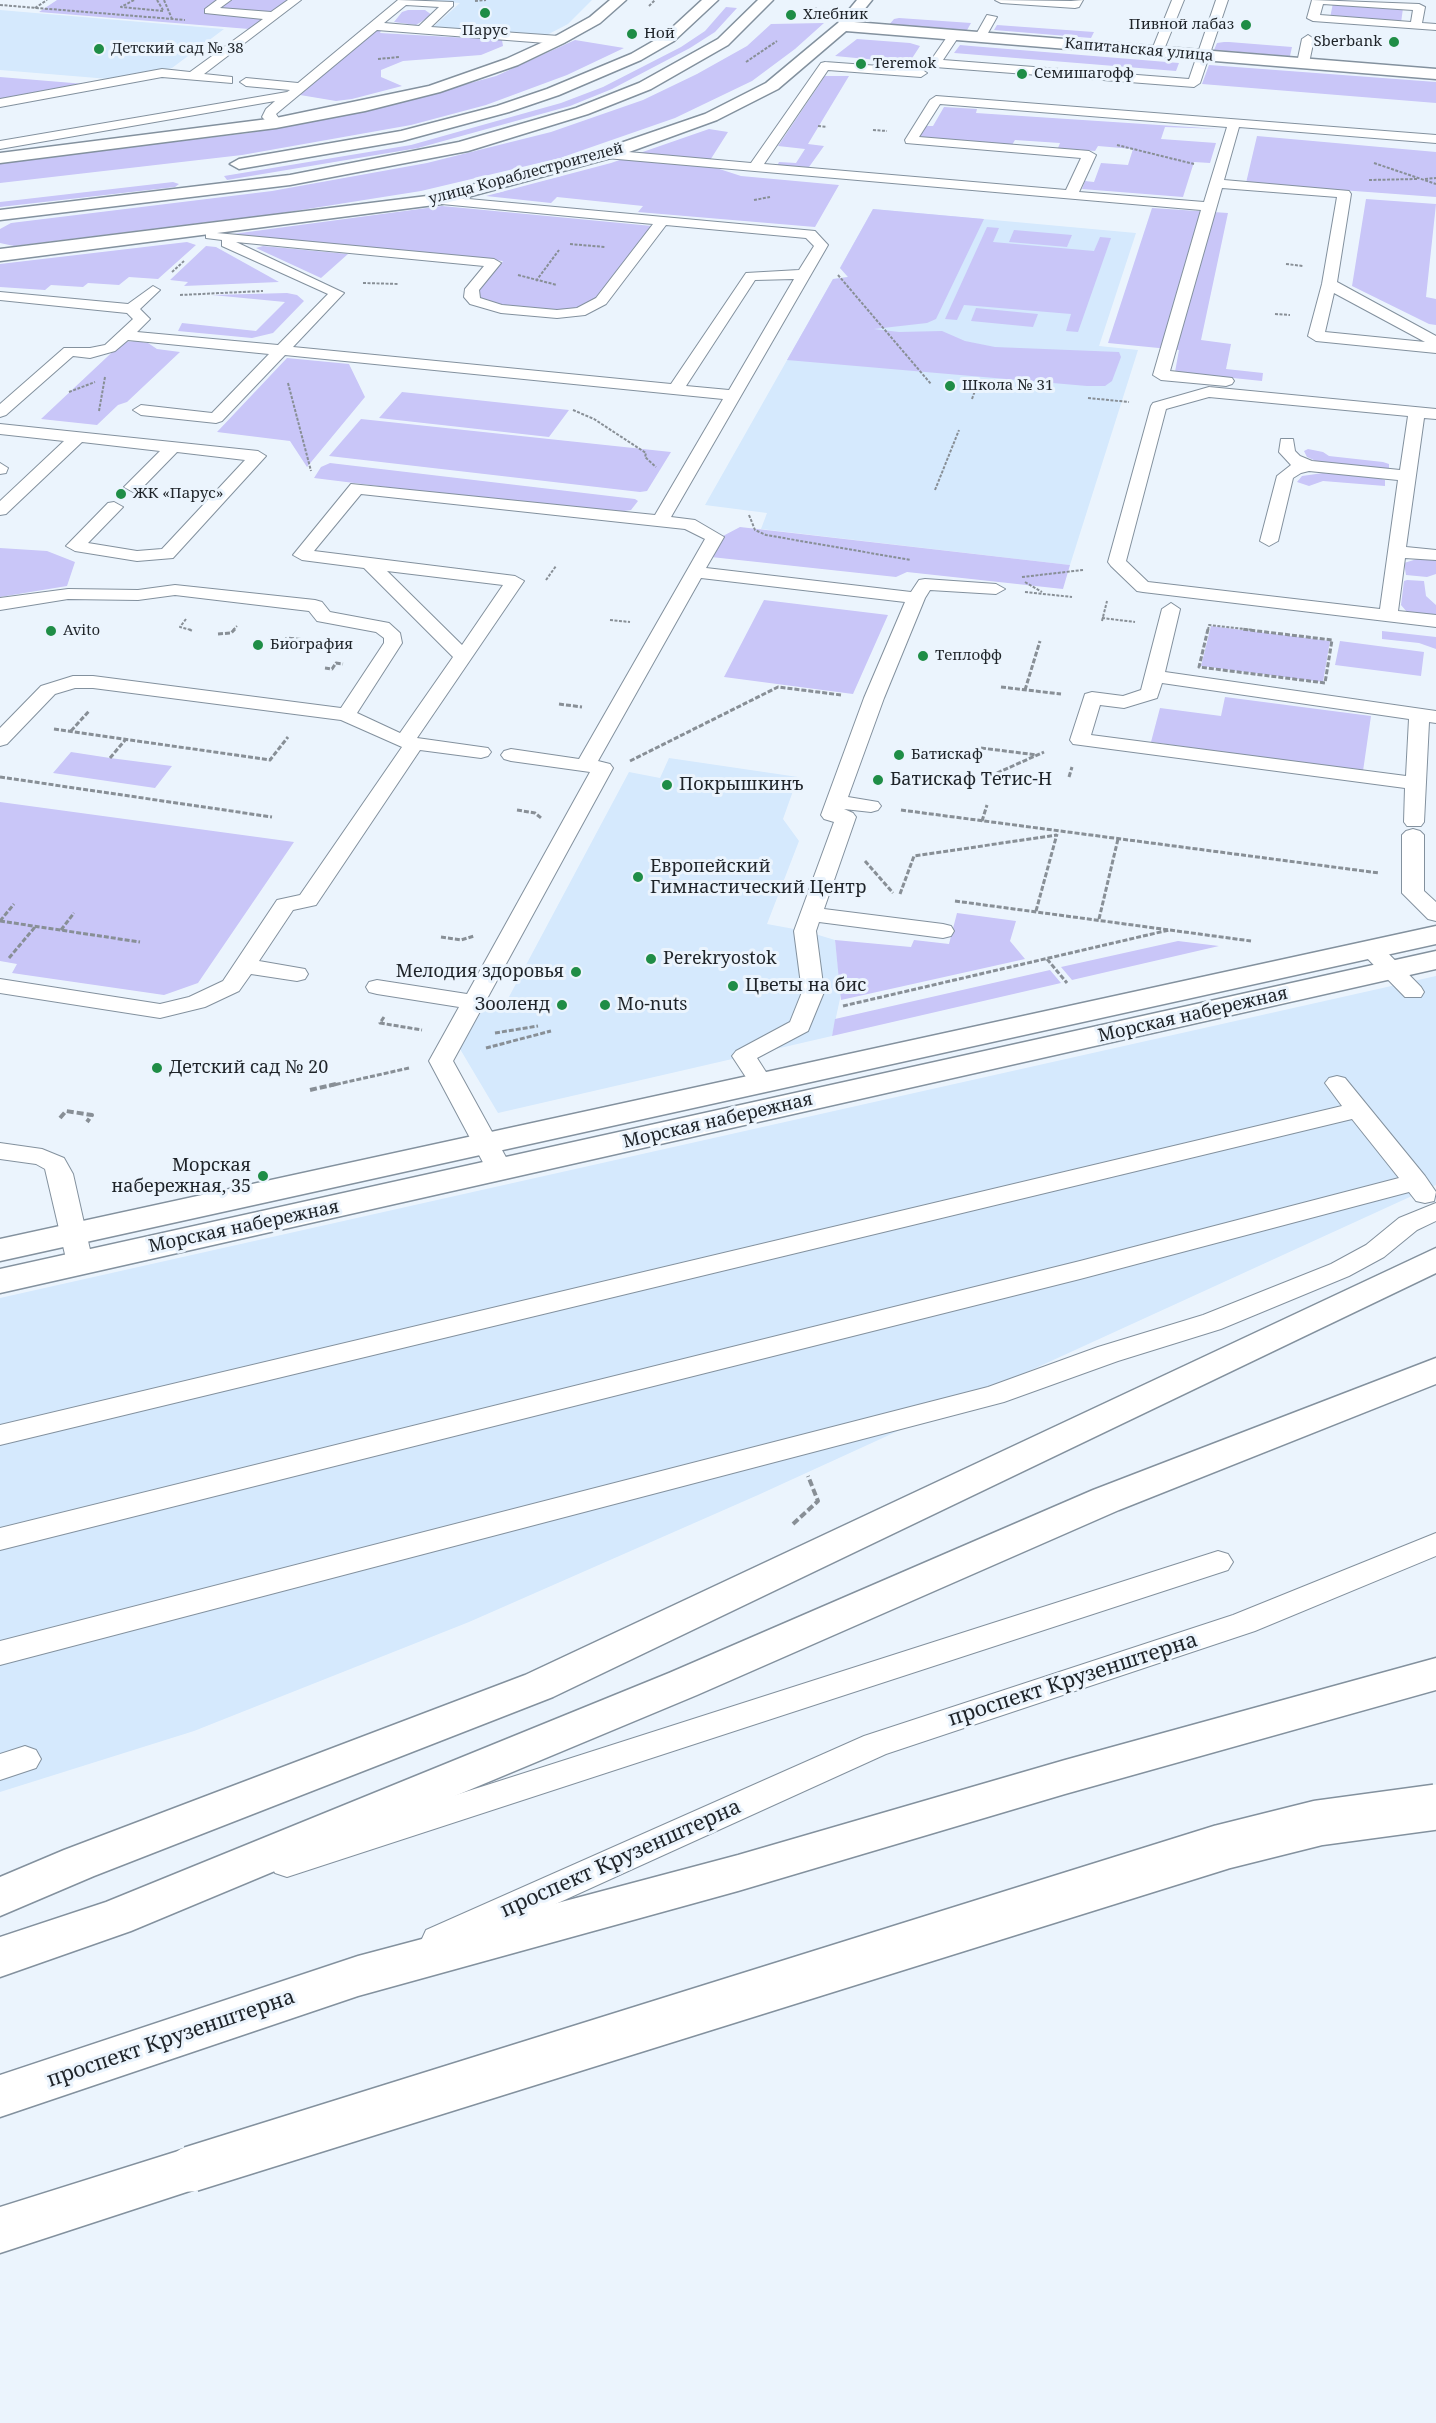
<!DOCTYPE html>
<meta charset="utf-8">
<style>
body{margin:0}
canvas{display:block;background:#ebf4fd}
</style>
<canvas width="1436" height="2423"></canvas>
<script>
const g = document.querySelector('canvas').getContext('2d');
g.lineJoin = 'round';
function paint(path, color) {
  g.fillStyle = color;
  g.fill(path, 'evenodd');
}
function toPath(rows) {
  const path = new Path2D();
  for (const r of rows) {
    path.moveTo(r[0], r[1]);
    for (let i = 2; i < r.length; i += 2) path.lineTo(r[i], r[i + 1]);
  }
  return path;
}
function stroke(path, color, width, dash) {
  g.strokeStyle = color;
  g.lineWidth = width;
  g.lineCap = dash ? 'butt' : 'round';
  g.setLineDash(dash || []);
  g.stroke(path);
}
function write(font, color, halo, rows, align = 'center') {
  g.font = font + ' "Noto Serif",serif';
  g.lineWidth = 6;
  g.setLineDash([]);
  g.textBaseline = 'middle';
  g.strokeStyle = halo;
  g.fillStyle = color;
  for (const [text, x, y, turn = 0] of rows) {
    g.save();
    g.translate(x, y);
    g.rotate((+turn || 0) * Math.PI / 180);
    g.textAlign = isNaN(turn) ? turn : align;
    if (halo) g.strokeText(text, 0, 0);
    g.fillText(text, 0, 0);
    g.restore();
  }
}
const built = toPath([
 [420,0,592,0,568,24,543,37,432,28,460,3],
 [0,10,224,29,172,68,109,79,0,70],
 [873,209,1136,233,1099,346,1138,350,1070,565,761,529,767,513,705,505,833,279,848,277,840,268],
 [669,758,798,777,783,819,799,841,767,924,805,931,835,940,841,994,832,1036,498,1113,460,1049,485,1005,503,1008,629,772,660,778],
 [1436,976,1436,1185,758,1495,469,1622,194,1731,0,1792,0,1298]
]);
const green = toPath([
 [57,0,287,0,249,29,39,12],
 [1333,3,1403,8,1401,23,1330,18],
 [726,7,737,8,715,32,690,48,612,89,570,106,418,148,227,180,224,176,411,145,561,103,603,87,681,47,705,31],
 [408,10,425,10,432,15,416,25,394,22,402,12],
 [899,18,971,23,966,32,888,26,894,19],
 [824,23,795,49,752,81,675,118,560,158,421,191,282,213,14,246,0,243,0,229,11,223,272,191,427,163,551,132,643,100,697,74,747,46,771,24],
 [997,25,1094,32,1091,38,994,30],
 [376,30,381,31,380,33,502,40,503,46,481,55,403,61,381,70,381,77,402,86,352,99,336,101,300,95],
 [857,39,910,43,920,46,909,63,835,56],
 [575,40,624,48,567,75,486,105,411,125,242,155,0,183,0,162,249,133,375,109,496,76],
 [1224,42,1229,42,1292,47,1290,56,1214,50,1217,43],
 [960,45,971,46,1179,63,1176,71,954,53],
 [1209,65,1436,82,1436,103,1202,84],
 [825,76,849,76,808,144,824,146,809,167,777,166,779,162,796,163,805,149,778,146],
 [0,77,85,84,0,100],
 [944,107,977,109,976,113,1220,129,1165,127,1161,139,1216,143,1210,163,1194,162,1183,197,1082,189,1085,181,1094,182,1101,163,1128,165,1133,149,1098,146,1095,151,1058,148,1060,143,1015,140,1012,145,917,137,923,126,933,126],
 [709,129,728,132,707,165,741,176,839,185,815,227,638,212,643,206,557,197,551,203,486,196,611,163],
 [1257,136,1436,152,1436,197,1246,183],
 [173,182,179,184,175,187,0,207,0,202],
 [1366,199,1436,204,1426,297,1436,299,1436,325,1429,324,1352,286],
 [442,206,652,226,594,300,584,307,567,311,504,307,481,300,478,293,480,289,503,261,233,234],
 [1152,208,1228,213,1201,340,1231,344,1226,369,1263,373,1262,381,1175,372,1179,350,1108,343],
 [873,209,984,219,936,319,927,323,874,329,899,332,942,331,965,341,995,347,1119,352,1121,357,1112,381,1105,386,1087,386,787,360,833,279,848,277,840,268],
 [987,227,999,228,993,242,1094,251,1100,237,1111,238,1078,332,1066,331,1071,314,964,305,957,320,945,319],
 [1014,230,1072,235,1067,247,1009,242],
 [187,242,196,245,158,279,129,277,119,285,88,283,83,287,51,285,45,290,0,287,0,264],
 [206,246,216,247,279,282,184,286,188,282,170,280],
 [263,246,348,254,321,278,256,248],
 [287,293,297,295,304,301,273,333,252,338,178,331,182,323,256,331,285,302,212,295],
 [976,308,1038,314,1033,327,971,321],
 [135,341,148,343,157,349,180,352,127,402,118,405,97,425,41,419,123,342],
 [287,358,349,364,365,397,307,467,290,441,217,432],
 [402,392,569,410,549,437,379,418],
 [361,419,671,452,647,491,640,492,329,456],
 [1308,449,1323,452,1329,456,1383,462,1389,464,1389,469,1318,462,1307,457,1304,451],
 [330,463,635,499,638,501,631,510,604,514,314,478,321,467],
 [1323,473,1378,478,1385,480,1385,486,1323,481,1309,486,1297,482,1302,476],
 [740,527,1070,565,1063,589,907,572,896,577,711,557,723,536],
 [0,548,47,551,75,562,67,586,0,597],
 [1417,559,1436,560,1436,574,1427,577,1406,575,1404,563],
 [1407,580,1424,581,1426,596,1436,605,1436,619,1407,612,1401,605,1404,581],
 [764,600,888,615,853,694,724,677],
 [1211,626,1330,641,1323,682,1201,666],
 [1382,631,1436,637,1436,649,1419,643,1382,639],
 [1340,641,1424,652,1421,676,1335,665],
 [1225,697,1371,716,1363,771,1151,742,1160,708,1221,716],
 [71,752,110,758,172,766,155,788,53,773],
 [0,802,294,842,198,983,164,995,12,973,17,964,0,961],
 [957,913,1016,921,1010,941,1025,959,841,1000,835,940,911,947,914,940,949,944],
 [1178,941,1219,946,1072,980,1061,967],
 [1050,970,1061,983,832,1036,835,1019]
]);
const pathFar2 = toPath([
 [134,0,121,7,163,11],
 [157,0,163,10],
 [164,0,172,19],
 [475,1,486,0],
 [0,5,185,20],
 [649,6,655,0],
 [35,8,47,0],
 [805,8,819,9],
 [378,59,400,57],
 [746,62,777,41],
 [818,126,827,127],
 [873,130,887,131],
 [1117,145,1194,164],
 [1374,163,1436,184],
 [1425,179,1436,178],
 [1369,180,1417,179],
 [754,200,770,197],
 [570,244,605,247],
 [1286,264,1303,266],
 [172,272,184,261],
 [518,275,557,285],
 [838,275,931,384],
 [536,281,559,250],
 [363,283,399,284],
 [180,295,263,291],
 [1275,314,1290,315],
 [288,383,311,471],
 [69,392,95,382],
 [1088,398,1129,402],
 [972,399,976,388],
 [573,410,594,419,646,453,645,457,656,467],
 [99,411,105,377],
 [935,490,959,430],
 [749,515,755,530,766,535,911,560],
 [1022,577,1083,570],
 [546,580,556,566],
 [1025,582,1042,592],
 [1025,592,1072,597],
 [1102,618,1135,622],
 [186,619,180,627,191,630],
 [610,620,630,622],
 [1102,621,1107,601],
 [233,630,237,626],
 [1208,630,1209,625,1253,630]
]);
const pathFar1 = toPath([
 [1208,629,1199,667,1325,683,1332,640,1241,629],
 [190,631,191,629],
 [218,634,231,633,235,629],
 [284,642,287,638,305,640],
 [325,668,332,669,336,663,343,664],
 [1001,687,1061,694],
 [1025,690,1040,641],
 [559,704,582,707],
 [54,729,270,760,288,737],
 [71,731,89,711],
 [981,748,1037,755],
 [110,758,126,739],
 [630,761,778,687,841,695],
 [997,773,1044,752],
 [0,777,272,817],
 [1069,777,1072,767],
 [517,810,535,813,541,818],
 [901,810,1379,873],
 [982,821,987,805],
 [865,861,893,893],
 [900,894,914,856,1057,835],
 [955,901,1251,941],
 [1036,911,1057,834],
 [1099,919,1118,839],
 [0,921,140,942],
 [0,921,14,904],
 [61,930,74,913],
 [441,937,461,940,474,936],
 [9,958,35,927],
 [1047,959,1067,983],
 [843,1006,1169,930],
 [384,1017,380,1023,422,1030],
 [495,1033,538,1026],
 [486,1048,551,1031],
 [329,1086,409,1068]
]);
const path = toPath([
 [310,1090,336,1084],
 [60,1118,66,1111,92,1115,87,1122],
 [793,1524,818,1501,808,1476]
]);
const service = toPath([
 [217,0,231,0,220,8,271,12,288,0,301,0,204,74,232,77,232,83,162,77,0,107,0,99,162,69,190,72,263,19,205,13,205,9,217,0],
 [398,0,453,2,453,6,431,27,559,36,565,40,559,44,377,30,276,114,282,123,281,126,271,126,262,117,266,109,275,101,0,149,0,141,287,92,290,90,246,86,240,82,246,78,298,83,398,0],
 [406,5,439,7,419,26,384,23,406,5],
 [995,0,1071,1,1083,0,1079,7,1075,8,1001,3,995,0],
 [1172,0,1184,0,1163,52,1153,55,1151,52,1172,0],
 [1216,0,1228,0,1200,83,1194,87,935,67,929,63,949,34,953,32,959,36,943,60,1189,79,1216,0],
 [1312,0,1419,4,1425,7,1422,23,1436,24,1436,30,1313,21,1307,18,1312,0],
 [1323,4,1413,10,1411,22,1320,15,1323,4],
 [987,15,997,17,984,40,976,40,974,38,987,15],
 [1308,35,1314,39,1309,63,1303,67,1297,63,1302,39,1308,35],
 [825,62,921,69,927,73,921,77,828,70,764,164,1066,190,1081,158,906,143,905,140,930,100,936,96,1436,135,1436,143,1239,127,1224,180,1349,191,1351,194,1337,282,1436,336,1436,353,1316,341,1308,336,1322,284,1337,197,1222,188,1170,371,1232,378,1234,381,1232,384,1226,386,1161,380,1153,375,1201,210,606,158,599,154,606,150,751,163,821,63,825,62],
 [940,104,1227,127,1204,202,1079,192,1096,155,1089,151,919,137,940,104],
 [1334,293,1425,342,1325,332,1334,293],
 [436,196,815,231,828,245,671,517,695,520,724,537,706,568,911,592,919,580,925,579,996,584,1005,589,996,594,930,590,925,598,884,698,848,797,878,802,881,806,878,810,871,812,844,809,853,813,856,817,824,909,943,924,951,926,954,931,951,936,943,938,819,922,816,931,824,992,808,1031,757,1058,773,1083,769,1088,761,1090,753,1088,732,1056,736,1051,790,1022,802,992,794,931,834,822,824,819,821,815,864,698,905,602,701,578,598,761,610,764,613,768,453,1061,513,1170,509,1176,500,1178,491,1176,487,1170,429,1061,459,1007,377,994,369,992,366,987,369,982,377,980,467,994,590,772,511,761,504,759,501,755,504,751,511,749,579,759,705,539,685,529,361,494,314,551,515,576,524,581,417,738,488,748,491,752,488,756,481,758,420,750,316,905,293,910,259,961,305,969,308,974,305,979,297,981,251,974,239,991,205,1007,160,1018,0,993,0,979,160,1004,189,997,223,981,277,900,300,895,402,747,341,720,93,688,75,688,55,694,7,744,0,746,0,728,41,686,73,676,93,676,341,708,384,643,384,638,376,632,317,621,309,611,175,595,138,600,68,599,0,610,0,598,68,589,138,590,175,585,315,600,322,602,330,612,389,623,400,633,402,643,357,713,400,733,453,657,364,568,302,560,293,555,351,484,655,515,723,399,285,355,222,421,216,423,141,415,133,410,141,405,212,413,269,354,128,340,115,351,90,358,73,356,6,415,0,417,0,404,64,348,90,348,105,345,133,319,127,313,0,300,0,292,128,304,153,286,160,290,140,309,150,319,137,332,278,345,328,294,222,246,222,240,206,238,206,232,494,259,501,263,479,290,480,298,502,305,557,310,577,308,596,298,653,224,431,203,431,197,436,196],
 [666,225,806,238,814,246,799,270,746,273,671,384,293,347,344,293,236,242,484,266,465,289,464,297,470,304,501,313,557,318,585,315,606,304,666,225],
 [794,279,729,390,686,386,755,280,794,279],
 [387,571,503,585,462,645,387,571],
 [1209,387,1436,409,1436,419,1424,418,1406,547,1436,550,1436,560,1405,558,1398,611,1436,615,1436,627,1143,592,1137,591,1111,566,1108,562,1151,406,1153,403,1209,387],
 [1209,397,1408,416,1400,470,1312,461,1300,456,1295,451,1293,439,1281,439,1279,452,1291,465,1277,476,1260,541,1269,546,1278,541,1293,478,1301,473,1309,471,1398,480,1380,609,1148,582,1126,561,1166,409,1209,397],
 [0,424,258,451,266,456,173,558,137,561,75,551,66,546,108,503,114,502,123,507,88,543,137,551,162,549,245,460,177,452,139,491,133,492,124,487,160,451,82,442,6,514,0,515,0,501,64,441,0,434,0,424],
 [0,463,8,468,6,473,0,474,0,463],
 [1171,603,1180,609,1165,672,1436,711,1436,723,1429,722,1424,822,1421,826,1407,826,1404,822,1405,788,1073,744,1070,740,1085,694,1092,692,1123,696,1141,690,1162,609,1171,603],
 [1162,683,1409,719,1406,776,1091,735,1100,705,1124,708,1157,698,1162,683],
 [1413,829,1420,831,1424,835,1424,891,1436,902,1436,921,1428,919,1402,893,1402,835,1406,831,1413,829],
 [1372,943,1380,945,1421,987,1424,992,1421,997,1405,997,1364,955,1361,950,1364,945,1372,943],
 [1337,1076,1345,1078,1425,1176,1436,1192,1434,1201,1425,1203,1416,1201,1409,1192,1080,1279,0,1550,0,1528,1080,1261,1399,1178,1352,1119,0,1445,0,1425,1342,1106,1325,1083,1329,1078,1337,1076],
 [0,1143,42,1149,64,1158,73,1174,93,1263,89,1269,80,1272,71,1269,67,1263,45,1169,36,1164,0,1159,0,1143],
 [1436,1203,1436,1221,1417,1230,1384,1257,1349,1276,1221,1329,1118,1361,1004,1402,0,1665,0,1641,988,1387,1098,1347,1203,1315,1331,1264,1366,1245,1399,1218,1436,1203],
 [1436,1533,1436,1556,1255,1631,886,1754,450,1952,438,1956,426,1952,421,1941,426,1930,864,1736,1233,1615,1436,1533],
 [1218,1551,1228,1554,1233,1562,1228,1570,287,1877,275,1873,270,1863,275,1853,287,1849,1218,1551],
 [25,1746,36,1750,41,1759,36,1768,0,1780,0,1754,25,1746]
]);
const minor = toPath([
 [610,0,626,0,600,23,564,43,518,65,440,92,365,111,276,128,0,163,0,153,276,118,429,86,506,59,554,37,590,17,610,0],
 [857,0,872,0,854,22,1436,69,1436,79,846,31,778,89,717,120,618,156,442,204,0,261,0,249,435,195,606,148,705,114,766,83,838,23,857,0]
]);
const tertiary = toPath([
 [1436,926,1436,944,0,1261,0,1239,1436,926],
 [1436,951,1436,969,0,1293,0,1269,1436,951]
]);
const secondary = toPath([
 [702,0,718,0,674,41,641,60,559,95,509,112,402,141,239,169,230,164,239,159,401,131,497,106,547,89,631,54,664,35,702,0],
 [758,0,773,0,728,45,651,89,588,114,468,151,290,185,0,220,0,210,290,175,459,142,576,108,639,83,718,39,758,0],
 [1436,1248,1436,1273,553,1697,94,1876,0,1916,0,1877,64,1850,525,1675,1436,1248],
 [1436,1358,1436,1384,1119,1510,697,1695,131,1931,0,1977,0,1937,106,1902,669,1673,1093,1490,1436,1358],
 [1436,1658,1436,1690,1065,1794,738,1891,358,1996,0,2117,0,2075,358,1956,738,1855,1065,1760,1436,1658],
 [191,2147,208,2153,215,2169,208,2185,0,2253,0,2207,191,2147]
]);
const secondaryBridge = toPath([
 [191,2169,1222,1847,1318,1823,1436,1807]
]);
const markers = [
 [485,13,6,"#1f8d46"],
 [791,15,6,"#1f8d46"],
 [1246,25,6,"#1f8d46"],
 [632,34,6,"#1f8d46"],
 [1394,42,6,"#1f8d46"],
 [99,49,6,"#1f8d46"],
 [861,64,6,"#1f8d46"],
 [1022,74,6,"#1f8d46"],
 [950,386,6,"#1f8d46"],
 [121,494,6,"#1f8d46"],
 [51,631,6,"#1f8d46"],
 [258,645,6,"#1f8d46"],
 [923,656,6,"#1f8d46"],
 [899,755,6,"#1f8d46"],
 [878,780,6,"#1f8d46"],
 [667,785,6,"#1f8d46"],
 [638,877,6,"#1f8d46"],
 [651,959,6,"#1f8d46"],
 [576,972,6,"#1f8d46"],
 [733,986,6,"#1f8d46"],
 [562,1005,6,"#1f8d46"],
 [605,1005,6,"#1f8d46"],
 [157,1068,6,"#1f8d46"],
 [263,1176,6,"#1f8d46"]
];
const farPoinames = [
 ["Хлебник",803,15],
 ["Пивной лабаз",1234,25,"right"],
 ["Парус",485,31,"center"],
 ["Ной",644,34],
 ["Sberbank",1382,42,"right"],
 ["Детский сад № 38",111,49],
 ["Teremok",873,64],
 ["Семишагофф",1034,74],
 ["Школа № 31",962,386],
 ["ЖК «Парус»",133,494],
 ["Avito",63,631],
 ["Биография",270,645],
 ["Теплофф",935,656],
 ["Батискаф",911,755]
];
const farStreetnames = [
 ["Капитанская улица",1139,50,5],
 ["улица Кораблестроителей",526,174,-15]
];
const poiNames = [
 ["Батискаф Тетис-Н",890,780],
 ["Покрышкинъ",679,785],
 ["Европейский",650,867],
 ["Гимнастический Центр",650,888],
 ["Perekryostok",663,959],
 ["Мелодия здоровья",564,972,"right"],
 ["Цветы на бис",745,986],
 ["Зооленд",550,1005,"right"],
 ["Mo-nuts",617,1005],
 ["Детский сад № 20",169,1068],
 ["Морская",251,1166,"right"],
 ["набережная, 35",251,1187,"right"]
];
const streetNames = [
 ["Морская набережная",1193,1015,-13],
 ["Морская набережная",718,1121,-13],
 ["Морская набережная",244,1227,-12]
];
const nearStreetnames = [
 ["проспект Крузенштерна",1073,1680,-18],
 ["проспект Крузенштерна",621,1859,-24],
 ["проспект Крузенштерна",171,2039,-19]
];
paint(built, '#d5e9fd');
paint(green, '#c9c6f8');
stroke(service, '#83919e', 2);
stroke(minor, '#83919e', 3);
stroke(tertiary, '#83919e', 3);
stroke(secondary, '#83919e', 3);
stroke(pathFar2, '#888f96', 2, [3, 1.5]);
stroke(pathFar1, '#888f96', 3, [5, 2]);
stroke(path, '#888f96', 4, [7, 3]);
paint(service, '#fff');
paint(minor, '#fff');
paint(tertiary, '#fff');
paint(secondary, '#fff');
stroke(secondaryBridge, '#83919e', 48, []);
stroke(secondaryBridge, '#fff', 45);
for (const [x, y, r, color] of markers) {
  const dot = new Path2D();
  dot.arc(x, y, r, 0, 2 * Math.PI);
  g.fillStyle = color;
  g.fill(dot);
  stroke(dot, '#ebf4fd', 2);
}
write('15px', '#1f2429', '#ebf4fd', farPoinames, 'left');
write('15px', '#1f2429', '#ebf4fd', farStreetnames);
write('18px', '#1f2429', '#ebf4fd', poiNames, 'left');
write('18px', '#1f2429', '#ebf4fd', streetNames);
write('21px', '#1f2429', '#ebf4fd', nearStreetnames);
</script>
